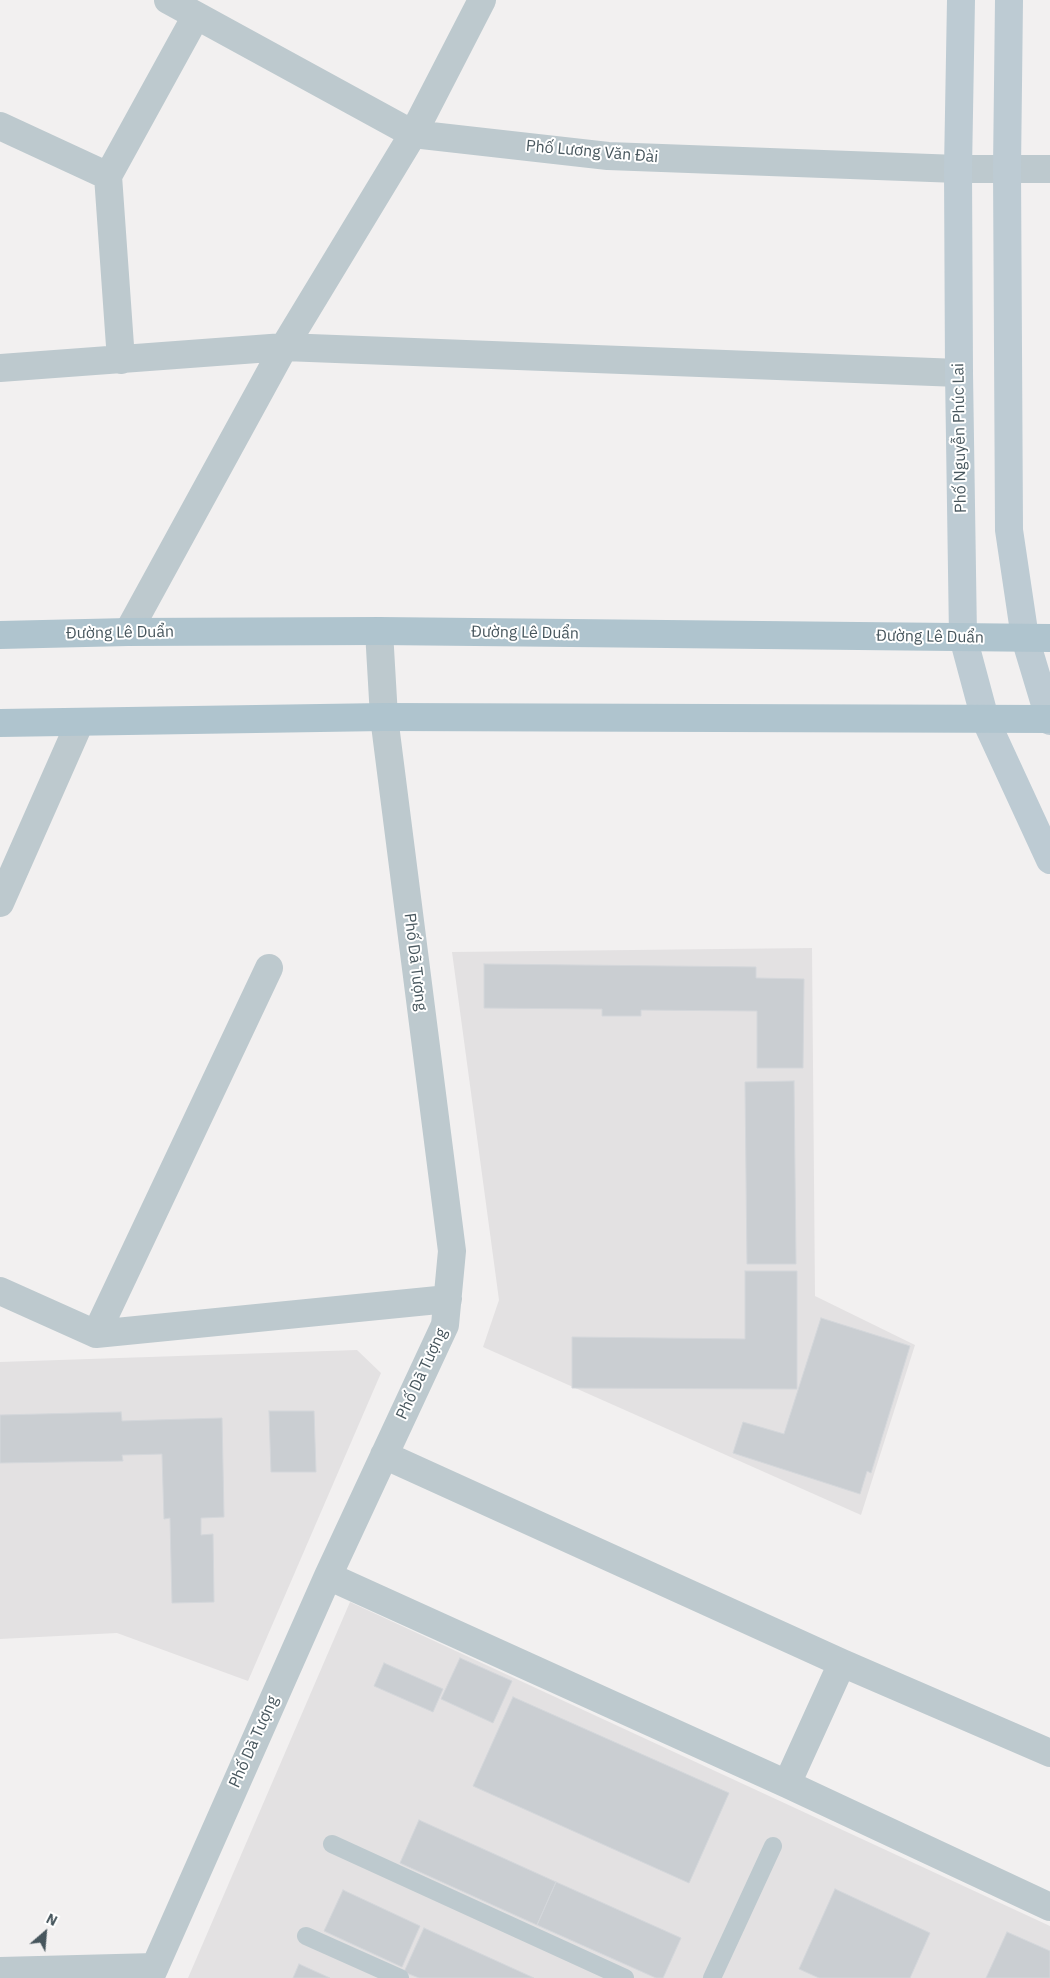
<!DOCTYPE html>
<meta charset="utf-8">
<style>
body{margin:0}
#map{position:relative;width:1050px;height:1978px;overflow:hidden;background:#f2f0f0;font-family:"IBM Plex Sans",sans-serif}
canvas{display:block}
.north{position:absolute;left:20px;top:1908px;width:50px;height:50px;-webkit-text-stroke:4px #fff;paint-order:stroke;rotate:27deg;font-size:14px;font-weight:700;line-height:20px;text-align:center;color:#47565d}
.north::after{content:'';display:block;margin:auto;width:18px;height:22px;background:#47565d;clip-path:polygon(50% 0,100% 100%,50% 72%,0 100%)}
</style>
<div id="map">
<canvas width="1050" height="1978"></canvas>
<div class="north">N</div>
</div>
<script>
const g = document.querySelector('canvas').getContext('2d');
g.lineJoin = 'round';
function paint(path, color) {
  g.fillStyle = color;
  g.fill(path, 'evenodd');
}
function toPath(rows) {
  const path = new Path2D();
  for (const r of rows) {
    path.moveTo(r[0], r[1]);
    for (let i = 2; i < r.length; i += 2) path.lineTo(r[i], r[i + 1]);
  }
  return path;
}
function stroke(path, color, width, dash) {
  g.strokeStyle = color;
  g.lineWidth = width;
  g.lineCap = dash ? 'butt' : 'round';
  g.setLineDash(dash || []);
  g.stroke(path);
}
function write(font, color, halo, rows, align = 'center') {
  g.font = font + ' "IBM Plex Sans",sans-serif';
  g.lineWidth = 4;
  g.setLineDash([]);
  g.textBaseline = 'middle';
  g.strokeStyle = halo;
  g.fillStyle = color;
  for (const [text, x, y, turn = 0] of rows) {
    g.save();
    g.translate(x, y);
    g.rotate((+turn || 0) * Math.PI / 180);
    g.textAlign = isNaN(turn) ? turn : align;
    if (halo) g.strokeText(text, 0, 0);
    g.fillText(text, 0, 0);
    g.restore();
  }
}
const education = toPath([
 [812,948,815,1296,915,1345,861,1515,483,1347,499,1300,452,952],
 [357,1350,381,1373,248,1681,117,1633,0,1639,0,1362],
 [350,1602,1050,1926,1050,1978,188,1978]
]);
const building = toPath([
 [484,964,756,967,756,978,804,979,803,1068,757,1068,757,1011,641,1010,641,1016,602,1016,602,1009,484,1008,484,964],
 [794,1081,796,1264,747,1264,745,1082,794,1081],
 [745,1271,797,1271,797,1389,572,1388,572,1337,745,1339,745,1271],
 [821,1318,910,1346,871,1473,867,1471,860,1494,733,1453,743,1422,784,1434,821,1318],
 [269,1411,314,1411,316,1472,271,1472,269,1411],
 [121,1412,122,1421,222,1418,224,1517,201,1518,201,1535,213,1534,214,1602,172,1603,170,1518,164,1519,162,1454,122,1455,123,1461,0,1463,0,1415,121,1412],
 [460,1658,512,1681,493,1723,441,1699,460,1658],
 [384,1663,443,1689,433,1712,374,1686,384,1663],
 [513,1697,729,1793,689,1883,473,1786,513,1697],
 [419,1820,556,1882,537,1925,400,1863,419,1820],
 [556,1882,681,1938,663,1978,656,1978,537,1925,556,1882],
 [835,1889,930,1933,910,1978,819,1978,799,1969,835,1889],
 [343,1890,420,1926,402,1967,324,1931,343,1890],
 [424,1928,534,1978,419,1978,404,1972,424,1928],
 [1007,1932,1050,1951,1050,1978,986,1978,1007,1932],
 [299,1964,330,1978,293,1978,299,1964]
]);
const lane = toPath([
 [332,1844,625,1978],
 [306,1936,400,1978],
 [712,1978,773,1846]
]);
const street = toPath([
 [168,0,413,134,608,156,958,169,1050,169],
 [0,126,108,176],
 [121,360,108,176,196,16],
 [0,368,284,347,959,373],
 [128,632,284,347,413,134,482,0],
 [0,903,80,722],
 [0,1291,96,1334,448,1299],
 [96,1334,269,968],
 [384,1455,842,1663,1050,1753],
 [328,1576,787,1784,1050,1907],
 [787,1784,842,1663],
 [0,1971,155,1967],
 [150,1978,328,1576,445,1325,452,1251,384,717,379,631]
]);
const secondary = toPath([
 [961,0,958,169,959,373,963,637,985,719,1050,860],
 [1009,0,1007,169,1009,530,1025,638,1050,721]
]);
const primary = toPath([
 [0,635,128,632,379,631,1050,638],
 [0,723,384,717,1050,719]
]);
const streetNames = [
 ["Phố Lương Văn Đài",592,152,5],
 ["Phố Nguyễn Phúc Lai",960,438,-91],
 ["Đường Lê Duẩn",120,633,-1],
 ["Đường Lê Duẩn",525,633,1],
 ["Đường Lê Duẩn",930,637,1],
 ["Phố Dã Tượng",415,962,83],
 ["Phố Dã Tượng",422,1374,-65],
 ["Phố Dã Tượng",254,1742,-66]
];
paint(education, '#e3e1e2');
paint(building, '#caced2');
stroke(building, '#d4d7db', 1);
stroke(lane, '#bdc9ce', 18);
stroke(street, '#bdc9ce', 28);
stroke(secondary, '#bdcbd3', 28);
stroke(primary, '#afc4ce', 28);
write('16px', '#47565d', '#fff', streetNames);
</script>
